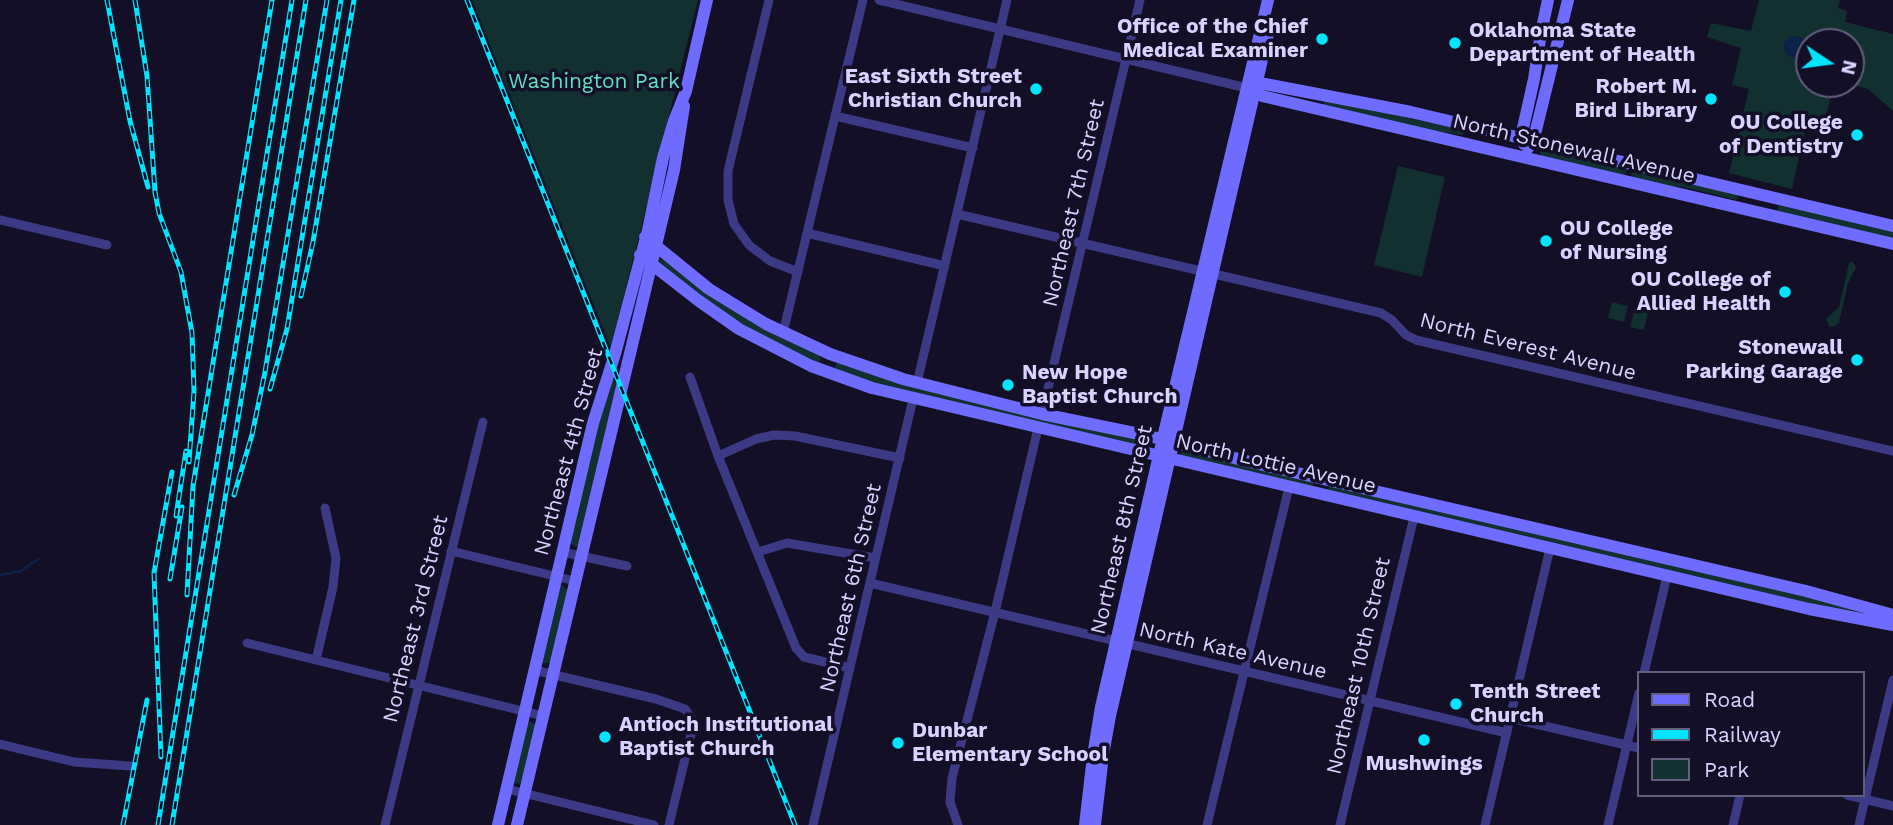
<!DOCTYPE html>
<style>
body{margin:0}
#map{position:relative;width:1893px;height:825px;overflow:hidden;background:#130f26;font-family:"Work Sans",sans-serif}
canvas{display:block}
.legend{position:absolute;left:1637px;top:671px;width:228px;height:126px;box-sizing:border-box;background:#130f26;border:2px solid #625e7d;margin:0;padding:9px 12px;list-style:none;font-size:21px;color:#d9d4ff}
.legend li{display:flex;align-items:center;gap:14px;height:35px}
.legend b{width:35px;border:2px solid #625e7d}
.north{position:absolute;left:1795px;top:28px;width:70px;height:70px;box-sizing:border-box;background:#130f26;border:2px solid #625e7d;border-radius:50%;rotate:103deg;font-size:19px;font-weight:700;line-height:28px;text-align:center;color:#d9d4ff}
.north::after{content:'';display:block;margin:auto;width:24px;height:32px;background:#00e5ff;clip-path:polygon(50% 0,100% 100%,50% 72%,0 100%)}
</style>
<div id="map">
<canvas width="1893" height="825"></canvas>
<ul class="legend">
<li><b style="height:9px;background:#6f6bff"></b>Road</li>
<li><b style="height:9px;background:#00e5ff"></b>Railway</li>
<li><b style="height:19px;background:#12302f"></b>Park</li>
</ul>
<div class="north">N</div>
</div>
<script>
const g = document.querySelector('canvas').getContext('2d');
g.lineJoin = 'round';
function paint(path, color) {
  g.fillStyle = color;
  g.fill(path, 'evenodd');
}
function toPath(rows) {
  const path = new Path2D();
  for (const r of rows) {
    if (r.length === 3) {
      path.moveTo(r[0] + r[2], r[1]);
      path.arc(r[0], r[1], r[2], 0, 2 * Math.PI);
      continue;
    }
    path.moveTo(r[0], r[1]);
    for (let i = 2; i < r.length; i += 2) path.lineTo(r[i], r[i + 1]);
  }
  return path;
}
function stroke(path, color, width, dash) {
  g.strokeStyle = color;
  g.lineWidth = width;
  g.lineCap = dash ? 'butt' : 'round';
  g.setLineDash(dash || []);
  g.stroke(path);
}
function write(font, color, halo, rows, align = 'center') {
  g.font = font + ' "Work Sans",sans-serif';
  g.lineWidth = 7;
  g.setLineDash([]);
  g.textBaseline = 'middle';
  g.strokeStyle = halo;
  g.fillStyle = color;
  for (const [text, x, y, turn = 0] of rows) {
    g.save();
    g.translate(x, y);
    g.rotate((+turn || 0) * Math.PI / 180);
    g.textAlign = isNaN(turn) ? turn : align;
    if (halo) g.strokeText(text, 0, 0);
    g.fillText(text, 0, 0);
    g.restore();
  }
}
const green = toPath([
 [472,0,698,0,611,348],
 [1759,0,1840,0,1838,8,1847,11,1845,22,1893,34,1893,111,1868,89,1849,84,1851,84,1851,42,1809,42,1809,84,1846,84,1833,89,1821,134,1805,131,1792,189,1729,173,1749,89,1732,85,1741,48,1707,37,1711,23,1751,31],
 [1328,100,1463,130,1465,133,1462,135,1416,128,1323,106,1324,102],
 [1543,149,1627,168,1624,177,1543,157,1540,153],
 [1398,166,1445,177,1422,277,1374,265],
 [1632,169,1738,194,1737,200,1684,187,1658,185,1631,179],
 [1779,205,1893,231,1893,240,1777,211],
 [661,259,817,352,821,359,819,364,746,331,658,262],
 [1852,261,1856,267,1848,283,1839,323,1833,327,1829,326,1826,319,1839,307,1849,263],
 [1612,302,1628,306,1624,322,1608,318],
 [1636,304,1649,307,1644,330,1630,327],
 [842,362,1150,442,1149,446,1145,447,920,399,834,369,836,364],
 [612,376,617,385,579,544,576,547,569,542,595,431],
 [1186,451,1314,481,1313,487,1180,457,1181,452],
 [1329,485,1814,595,1893,623,1328,491],
 [562,585,568,590,551,663,541,663,558,587],
 [530,721,536,725,523,780,519,784,514,783,512,779,525,723]
]);
const water = toPath([
 [1795,47,11]
]);
const stream = toPath([
 [0,575,21,571,38,559]
]);
const street = toPath([
 [769,0,728,171,728,200,734,224,749,245,770,261,798,272],
 [879,0,1247,88],
 [835,116,973,148],
 [957,214,1381,313,1392,320,1406,335,1416,340,1893,451],
 [0,220,107,245],
 [807,233,945,266],
 [783,333,863,0],
 [690,377,718,456,796,648,804,657,850,668],
 [917,383,1007,0],
 [1042,414,1140,0],
 [718,456,756,439,774,435,795,436,900,458],
 [451,551,575,581],
 [562,552,627,566],
 [758,552,787,543,875,558],
 [870,583,1507,733],
 [247,643,543,716],
 [316,660,333,587,336,558,325,508],
 [534,670,656,699,685,709,691,718,692,730,669,825],
 [1644,673,1667,576],
 [1510,718,1639,748],
 [0,744,74,762,130,766],
 [507,789,654,825],
 [1847,795,1893,806],
 [385,825,483,422],
 [813,825,913,399],
 [958,825,950,802,952,778,995,612,1038,428],
 [1207,825,1289,487],
 [1340,825,1414,517],
 [1485,825,1550,548],
 [1608,825,1639,693],
 [1733,825,1740,795],
 [1859,825,1893,680]
]);
const secondary = toPath([
 [1250,87,1265,84,1411,112,1893,226],
 [1250,90,1262,96,1893,244],
 [1524,144,1523,128,1534,79,1541,33,1548,0],
 [1528,148,1536,130,1568,0],
 [645,237,709,289,766,324,830,354,903,379,1042,414,1149,436,1250,462,1806,591,1893,615],
 [640,255,699,301,739,329,811,366,872,388,1809,609,1893,625],
 [498,825,593,423,615,354,648,230,663,158,674,121,686,91,707,0],
 [517,825,674,170,684,106],
 [1085,825,1093,756,1101,707,1165,429,1268,0],
 [1095,825,1103,755,1110,716,1271,21]
]);
const rail = toPath([
 [107,0,130,121,148,187],
 [135,0,147,76,155,192,159,213,181,272,192,333,194,391,189,462],
 [467,0,795,825],
 [301,296,313,242,354,0],
 [270,389,287,329,341,0],
 [234,495,252,435,265,372,327,0],
 [176,516,186,451],
 [170,579,182,507],
 [187,595,193,486,272,0],
 [161,757,154,573,172,472],
 [123,825,147,700],
 [158,825,292,0],
 [172,825,306,0]
]);
const markers = [
 [1322,39,7,"#00e5ff"],
 [1455,43,7,"#00e5ff"],
 [1036,89,7,"#00e5ff"],
 [1711,99,7,"#00e5ff"],
 [1857,135,7,"#00e5ff"],
 [1546,241,7,"#00e5ff"],
 [1785,292,7,"#00e5ff"],
 [1857,360,7,"#00e5ff"],
 [1008,385,7,"#00e5ff"],
 [1456,704,7,"#00e5ff"],
 [605,737,7,"#00e5ff"],
 [1424,740,7,"#00e5ff"],
 [898,743,7,"#00e5ff"]
];
const poiNames = [
 ["Office of the Chief",1308,27],
 ["Medical Examiner",1308,51],
 ["Oklahoma State",1469,31,"left"],
 ["Department of Health",1469,55,"left"],
 ["East Sixth Street",1022,77],
 ["Christian Church",1022,101],
 ["Robert M.",1697,87],
 ["Bird Library",1697,111],
 ["OU College",1843,123],
 ["of Dentistry",1843,147],
 ["OU College",1560,229,"left"],
 ["of Nursing",1560,253,"left"],
 ["OU College of",1771,280],
 ["Allied Health",1771,304],
 ["Stonewall",1843,348],
 ["Parking Garage",1843,372],
 ["New Hope",1022,373,"left"],
 ["Baptist Church",1022,397,"left"],
 ["Tenth Street",1470,692,"left"],
 ["Church",1470,716,"left"],
 ["Antioch Institutional",619,725,"left"],
 ["Baptist Church",619,749,"left"],
 ["Dunbar",912,731,"left"],
 ["Elementary School",912,755,"left"],
 ["Mushwings",1424,764,"center"]
];
const parkNames = [
 ["Washington Park",594,82]
];
const streetNames = [
 ["North Stonewall Avenue",1574,149,13],
 ["Northeast 7th Street",1074,203,-77],
 ["North Everest Avenue",1528,347,14],
 ["Northeast 4th Street",569,452,-75],
 ["North Lottie Avenue",1276,464,13],
 ["Northeast 8th Street",1122,530,-77],
 ["Northeast 6th Street",851,588,-77],
 ["Northeast 3rd Street",416,619,-76],
 ["North Kate Avenue",1233,651,13],
 ["Northeast 10th Street",1359,666,-77]
];
paint(green, '#12302f');
paint(water, '#0c2248');
stroke(stream, '#0c2248', 2.5);
stroke(street, '#3d3a85', 9);
stroke(secondary, '#6f6bff', 12);
stroke(rail, '#00e5ff', 5);
stroke(rail, '#130f26', 2.5, [8]);
for (const [x, y, r, color] of markers) {
  const dot = new Path2D();
  dot.arc(x, y, r, 0, 2 * Math.PI);
  g.fillStyle = color;
  g.fill(dot);
  stroke(dot, '#130f26', 2.5);
}
write('bold 21px', '#d9d4ff', '#130f26', poiNames, 'right');
write('21px', '#5fe0c0', '#130f26', parkNames);
write('21px', '#d9d4ff', '#130f26', streetNames);
</script>
